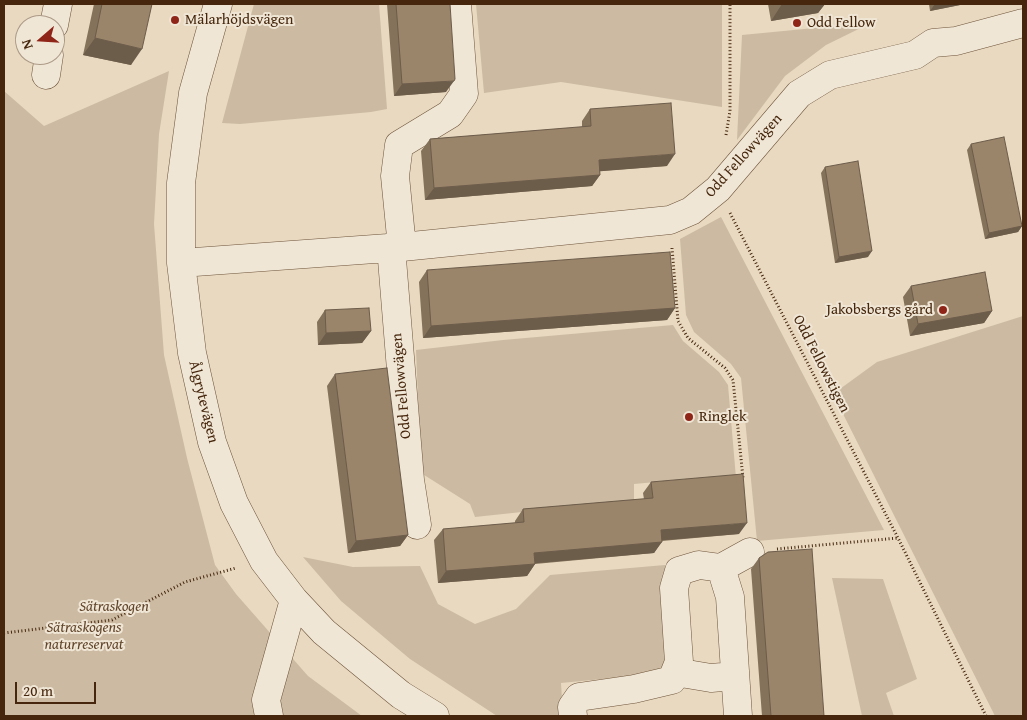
<!DOCTYPE html>
<meta charset="utf-8">
<style>
body{margin:0}
#map{position:relative;width:1027px;height:720px;overflow:hidden;background:#e8d9c0;font-family:"Gentium Book Plus",serif}
canvas{display:block}
.frame{position:absolute;inset:0;border:5px solid #46270d;pointer-events:none}
.north{position:absolute;left:15px;top:15px;width:50px;height:50px;box-sizing:border-box;background:#f0e6d6;border:1px solid #ac9a86;border-radius:50%;rotate:251deg;font-size:14px;font-weight:700;line-height:20px;text-align:center;color:#46270d}
.north::after{content:'';display:block;margin:auto;width:18px;height:22px;background:#8f2418;clip-path:polygon(50% 0,100% 100%,50% 72%,0 100%)}
.scale{position:absolute;left:15px;top:682px;width:81px;height:22px;box-sizing:border-box;border:2px solid #46270d;border-top:0;padding-left:6px;font-size:15px;line-height:18px;white-space:nowrap;color:#46270d;-webkit-text-stroke:4px #f0e6d6;paint-order:stroke}
</style>
<div id="map">
<canvas width="1027" height="720"></canvas>
<div class="frame"></div>
<div class="north">N</div>
<div class="scale">20 m</div>
</div>
<script>
const g = document.querySelector('canvas').getContext('2d');
g.lineJoin = 'round';
function paint(path, color) {
  g.fillStyle = color;
  g.fill(path, 'evenodd');
}
function toPath(rows) {
  const path = new Path2D();
  for (const r of rows) {
    path.moveTo(r[0], r[1]);
    for (let i = 2; i < r.length; i += 2) path.lineTo(r[i], r[i + 1]);
  }
  return path;
}
function stroke(path, color, width, dash) {
  g.strokeStyle = color;
  g.lineWidth = width;
  g.lineCap = dash ? 'butt' : 'round';
  g.setLineDash(dash || []);
  g.stroke(path);
}
function write(font, color, halo, rows, align = 'center') {
  g.font = font + ' "Gentium Book Plus",serif';
  g.lineWidth = 4;
  g.setLineDash([]);
  g.textBaseline = 'middle';
  g.strokeStyle = halo;
  g.fillStyle = color;
  for (const [text, x, y, turn = 0] of rows) {
    g.save();
    g.translate(x, y);
    g.rotate((+turn || 0) * Math.PI / 180);
    g.textAlign = isNaN(turn) ? turn : align;
    if (halo) g.strokeText(text, 0, 0);
    g.fillText(text, 0, 0);
    g.restore();
  }
}
const green = toPath([
 [254,4,379,4,387,109,371,112,240,124,222,123],
 [476,4,722,4,722,107,561,82,484,93],
 [879,19,826,45,785,76,737,140,742,35,825,27],
 [169,71,159,134,154,224,164,355,187,458,215,565,236,594,308,676,362,716,4,716,4,91,44,126],
 [721,217,884,530,757,541,741,378,731,364,694,332,686,315,680,239],
 [1023,316,1023,716,995,716,833,394,877,362],
 [673,325,683,341,719,372,728,385,736,478,678,480,634,484,634,500,475,517,470,504,421,473,416,350,503,340],
 [303,557,353,567,420,566,438,604,475,624,516,609,550,575,665,565,675,672,561,683,563,716,497,716,410,659,341,601],
 [832,578,883,579,917,679,886,693,894,716,862,716]
]);
const path = toPath([
 [726,135,730,111,730,4],
 [730,213,898,538,986,716],
 [672,248,678,321,688,338,725,368,733,380,743,478],
 [777,549,898,538],
 [4,633,112,620,185,582,236,568]
]);
const minor = toPath([
 [218,4,193,93,181,183,181,263,192,353,212,442,234,503,264,561,294,600,324,632,401,695,435,716],
 [54,25,58,4],
 [46,75,49,55],
 [391,247,410,480,417,525],
 [402,247,395,176,399,145,450,114,464,94,457,4],
 [181,263,402,247,670,220,691,211,718,189,799,94,830,75,915,55,933,43,956,41,1023,23],
 [721,568,730,597,738,716],
 [734,676,711,678,675,672,679,662,674,588,679,571,699,565,721,568,750,552],
 [269,716,266,700,294,600],
 [573,716,572,707,579,697,634,689,672,680,675,672]
]);
const wall = toPath([
 [94,4,152,4,131,65,83,55],
 [387,4,450,4,446,92,394,96],
 [768,4,825,4,818,13,771,21],
 [929,4,965,4,930,11],
 [590,109,667,166,600,171,600,175,592,186,425,200,421,151,430,139,582,127,582,121],
 [971,144,1022,226,1018,232,985,239,967,150],
 [825,167,868,257,835,263,821,173],
 [427,270,675,308,667,320,423,338,419,282],
 [911,286,992,311,984,323,910,336,903,297],
 [325,310,371,331,362,343,318,345,317,322],
 [335,374,408,535,400,546,348,553,327,386],
 [651,482,739,534,662,541,654,553,535,564,527,576,438,583,434,540,443,529,515,523,515,521,523,509,644,499,643,493],
 [759,558,824,716,762,716,751,569]
]);
const shadedWall = toPath([
 [782,4,825,4,818,13,771,21],
 [935,4,965,4,930,11],
 [95,38,142,49,131,65,83,55],
 [454,81,446,92,394,96,402,84],
 [675,154,667,166,591,172,599,160],
 [600,175,592,186,425,200,434,188],
 [1022,226,1018,232,985,239,989,233],
 [872,251,868,257,835,263,839,257],
 [675,308,667,320,423,338,431,326],
 [992,311,984,323,910,336,918,324],
 [371,331,362,343,318,345,326,333],
 [747,523,739,534,653,541,661,530],
 [408,535,400,546,348,553,356,541],
 [662,542,654,553,526,564,534,553],
 [535,564,527,576,438,583,446,571]
]);
const building = toPath([
 [102,4,152,4,142,49,95,38,102,4],
 [396,4,450,4,455,79,454,81,402,84,396,4],
 [671,103,675,154,599,160,600,175,434,188,430,139,591,126,590,109,671,103],
 [1004,137,1022,226,989,233,971,144,1004,137],
 [858,161,872,251,839,257,825,167,858,161],
 [670,252,675,308,431,326,427,270,670,252],
 [985,272,992,311,918,324,911,286,985,272],
 [369,308,371,331,326,333,325,310,369,308],
 [387,368,408,535,356,541,335,374,387,368],
 [743,474,747,523,661,530,662,542,534,553,535,564,446,571,443,529,524,522,523,509,653,498,651,482,743,474],
 [812,549,824,716,771,716,759,558,768,552,812,549]
]);
const markers = [
 [175,20,5,"#8f2418"],
 [797,23,5,"#8f2418"],
 [943,310,5,"#8f2418"],
 [689,417,5,"#8f2418"]
];
const poiNames = [
 ["Mälarhöjdsvägen",185,20],
 ["Odd Fellow",807,23],
 ["Jakobsbergs gård",933,310,"right"],
 ["Ringlek",699,417]
];
const streetNames = [
 ["Odd Fellowvägen",744,156,-48],
 ["Odd Fellowstigen",821,364,63],
 ["Odd Fellowvägen",402,386,-95],
 ["Ålgrytevägen",203,402,76]
];
const parkNames = [
 ["Sätraskogen",114,607],
 ["Sätraskogens",84,628],
 ["naturreservat",84,645]
];
paint(green, '#ccbba2');
stroke(minor, '#6e543a', 29);
stroke(path, '#46270d', 3, [1, 2.5]);
stroke(minor, '#f0e6d6', 28);
paint(wall, '#84725b');
paint(shadedWall, '#6c5c4a');
paint(building, '#9a846a');
stroke(building, '#6c5c4a', 1);
for (const [x, y, r, color] of markers) {
  const dot = new Path2D();
  dot.arc(x, y, r, 0, 2 * Math.PI);
  g.fillStyle = color;
  g.fill(dot);
  stroke(dot, '#f0e6d6', 2);
}
write('15px', '#46270d', '#f0e6d6', poiNames, 'left');
write('15px', '#46270d', '#f0e6d6', streetNames);
write('italic 15px', '#61452b', '#f0e6d6', parkNames);
</script>
